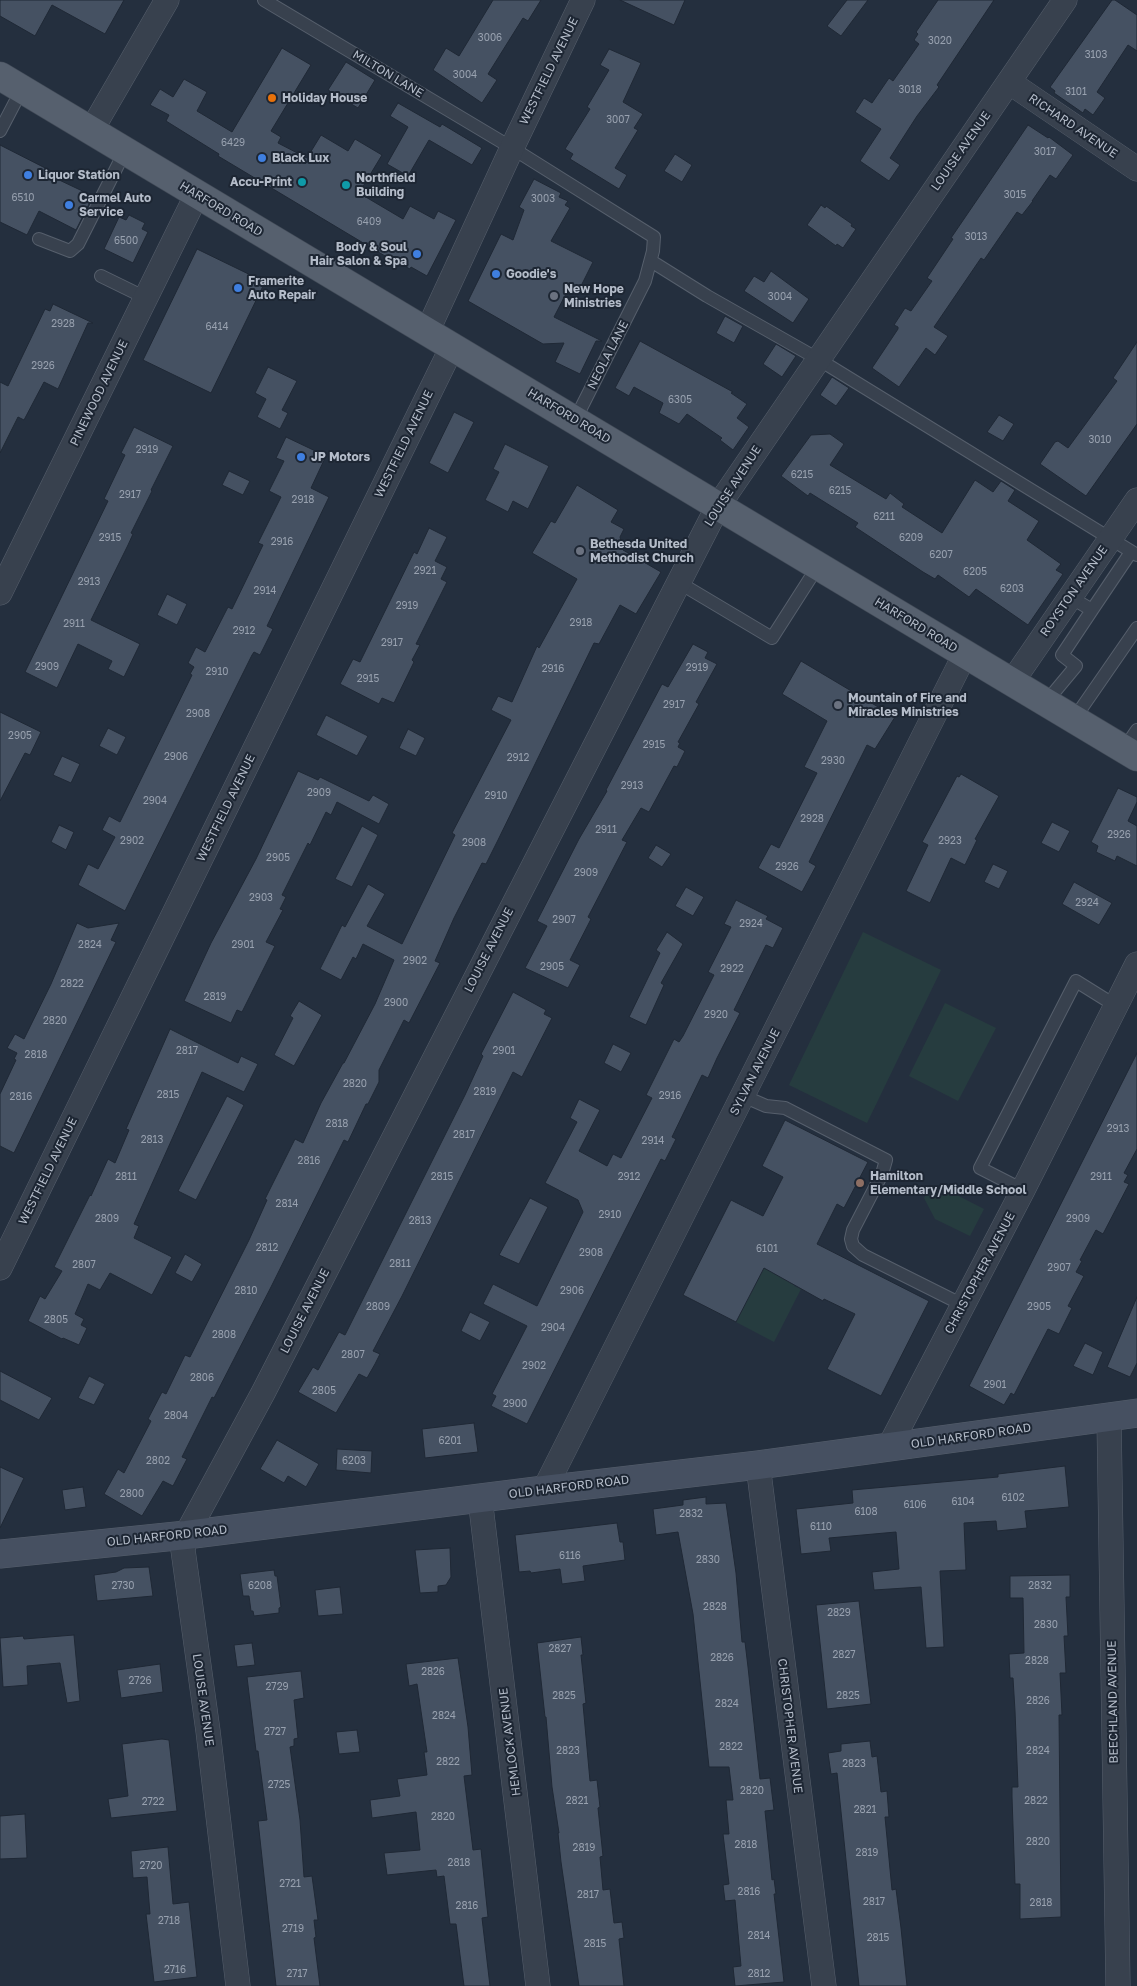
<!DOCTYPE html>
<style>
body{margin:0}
canvas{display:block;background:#242f3e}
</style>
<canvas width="1137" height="1986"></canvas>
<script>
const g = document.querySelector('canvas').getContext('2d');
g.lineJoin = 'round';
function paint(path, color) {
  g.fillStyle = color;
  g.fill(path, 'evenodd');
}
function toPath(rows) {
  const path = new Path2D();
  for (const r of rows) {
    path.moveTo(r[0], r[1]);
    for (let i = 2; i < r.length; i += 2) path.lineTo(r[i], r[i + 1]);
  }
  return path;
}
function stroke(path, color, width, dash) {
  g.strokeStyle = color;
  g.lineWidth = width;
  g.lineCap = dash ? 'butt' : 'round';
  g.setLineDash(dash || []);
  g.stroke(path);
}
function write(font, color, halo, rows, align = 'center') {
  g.font = font + ' "Golos Text",sans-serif';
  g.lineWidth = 4;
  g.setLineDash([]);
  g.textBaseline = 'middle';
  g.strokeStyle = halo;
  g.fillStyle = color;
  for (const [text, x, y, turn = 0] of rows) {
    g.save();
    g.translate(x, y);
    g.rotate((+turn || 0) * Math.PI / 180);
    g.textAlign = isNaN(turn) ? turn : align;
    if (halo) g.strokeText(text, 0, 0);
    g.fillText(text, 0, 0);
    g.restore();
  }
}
const green = toPath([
 [863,932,941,970,867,1123,789,1085],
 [945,1003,996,1028,958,1101,909,1076],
 [931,1186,940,1190,941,1187,984,1209,970,1236,935,1219,924,1198],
 [768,1258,794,1284,794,1286,801,1289,774,1342,736,1322]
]);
const building = toPath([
 [0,0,124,0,105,34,52,5,35,36,0,16,0,0],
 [493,0,541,0,528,21,523,18,488,74,497,80,482,103,433,70,446,48,459,56,493,0],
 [620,0,685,0,674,25,620,0],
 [847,0,868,0,841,36,827,26,847,0],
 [938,0,994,0,937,85,939,87,917,116,890,158,900,165,889,181,860,161,881,129,855,112,864,98,872,103,889,78,893,81,919,44,914,40,918,34,916,32,938,0],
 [1112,0,1115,0,1137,15,1137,51,1128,45,1097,92,1105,98,1093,115,1085,109,1083,113,1054,93,1055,91,1050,87,1112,0],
 [282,48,311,65,271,131,281,137,278,143,307,158,321,135,348,151,355,139,382,155,359,193,403,219,410,206,434,219,438,211,456,220,427,276,411,267,410,269,385,256,218,156,219,154,166,121,169,115,150,105,160,89,173,97,184,79,207,92,197,111,232,132,282,48],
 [609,49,641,63,623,102,643,114,634,128,638,130,615,168,627,175,619,189,570,159,573,154,565,149,590,109,587,107,609,70,600,65,609,49],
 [346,62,375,80,358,108,328,90,346,62],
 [398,103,440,127,442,124,482,148,472,165,429,140,408,176,387,164,408,127,390,116,398,103],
 [1028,125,1048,138,1049,137,1073,155,1056,179,1050,175,1032,201,1033,201,1022,215,1017,212,984,260,981,258,934,327,948,336,935,355,926,348,899,387,872,368,898,329,898,327,894,325,905,308,911,311,932,281,927,278,953,239,951,238,1028,125],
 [0,145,57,174,55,178,93,196,76,230,39,211,27,235,0,222,0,145],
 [675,154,692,165,682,182,664,171,675,154],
 [534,179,561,193,559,197,568,201,565,205,570,208,551,241,593,262,579,290,570,286,554,317,602,341,596,341,580,374,555,362,564,343,543,344,468,301,501,234,513,240,524,210,519,207,534,179],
 [821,205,825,208,826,206,852,224,851,226,856,229,843,248,837,244,836,246,807,225,821,205],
 [129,215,145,223,142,229,148,232,133,263,104,249,119,217,126,220,129,215],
 [197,249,265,282,211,393,143,360,197,249],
 [771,271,809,299,793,323,744,291,754,276,764,282,771,271],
 [53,304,93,323,88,323,58,389,44,382,24,420,18,417,0,453,0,382,8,386,45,309,50,311,53,304],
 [725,316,743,326,734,343,716,333,725,316],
 [640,341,733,392,731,393,747,404,737,418,749,427,733,450,720,440,722,438,687,414,679,424,659,413,663,403,634,387,629,396,615,388,640,341],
 [1137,342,1137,424,1086,496,1040,464,1055,442,1058,441,1068,448,1117,381,1113,378,1137,342],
 [776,344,796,356,782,377,763,364,776,344],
 [268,367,297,381,282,410,288,413,280,429,257,417,266,399,255,393,268,367],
 [832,377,849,388,836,406,820,395,832,377],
 [454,412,474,422,448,473,429,463,454,412],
 [999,415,1014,424,1003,441,987,432,999,415],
 [134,427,173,446,151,490,152,491,131,533,133,534,128,545,91,620,140,644,124,677,108,669,112,661,78,644,57,688,25,672,108,501,104,499,125,455,121,453,134,427],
 [830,434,844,444,830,465,886,499,890,493,904,504,902,507,942,533,975,480,993,492,1001,481,1015,490,1008,501,1039,521,1027,540,1061,564,1056,570,1063,574,1028,625,976,589,969,597,938,575,935,579,923,572,855,527,858,523,810,493,808,496,781,476,811,435,830,434],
 [286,437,326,456,311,488,329,497,267,626,273,629,260,655,254,652,252,655,125,911,78,885,88,864,98,869,115,837,102,830,109,816,120,822,192,675,190,674,194,667,188,663,196,647,205,652,228,607,232,609,263,545,258,543,281,497,269,491,284,461,276,458,286,437],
 [505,444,549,466,528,509,513,501,508,512,485,500,499,472,493,469,505,444],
 [229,471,250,481,243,495,222,485,229,471],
 [577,485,618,510,611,522,624,529,620,537,623,550,661,572,636,614,620,605,599,644,594,643,498,840,486,864,482,863,454,918,435,961,440,963,409,1023,404,1020,379,1070,379,1082,368,1104,366,1104,348,1142,344,1140,271,1287,214,1398,212,1397,182,1457,187,1459,173,1486,163,1481,142,1516,104,1494,118,1469,124,1473,151,1421,148,1419,162,1392,166,1394,185,1355,190,1357,249,1240,267,1200,265,1199,295,1139,303,1143,321,1103,343,1063,344,1063,375,1004,394,960,363,944,356,959,353,957,341,980,320,969,342,925,345,927,368,884,385,894,367,926,402,944,455,835,452,833,511,720,491,710,498,696,512,702,537,646,539,648,577,579,532,553,551,521,555,523,577,485],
 [429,528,447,537,435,561,447,567,441,579,447,582,416,644,420,645,412,660,414,662,394,703,382,698,379,704,340,684,353,659,360,662,414,552,417,554,429,528],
 [167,594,187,604,177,625,157,615,167,594],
 [693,644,708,652,705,658,717,664,696,702,699,704,678,742,680,743,678,747,685,751,677,767,674,766,649,812,641,808,622,840,627,842,588,917,591,919,570,960,580,965,568,988,525,968,547,926,537,921,579,839,607,791,606,790,662,684,668,687,693,644],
 [801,661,895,717,875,749,867,745,809,862,816,866,802,892,758,868,771,844,779,848,817,773,804,767,827,721,782,694,801,661],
 [0,712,41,732,30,755,25,753,0,801,0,712],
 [326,715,368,736,357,756,316,735,326,715],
 [108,728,126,737,117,755,99,746,108,728],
 [408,729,425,738,416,756,399,748,408,729],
 [62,756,80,764,71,783,53,775,62,756],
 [298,771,318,780,320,777,369,801,373,795,389,804,379,824,337,802,331,815,326,812,310,845,308,843,282,895,286,897,280,909,283,910,266,942,275,946,242,1012,237,1010,231,1023,184,1001,211,943,256,859,298,771],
 [961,774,999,796,975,839,977,840,965,865,951,858,930,903,906,891,928,845,922,842,957,776,959,777,961,774],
 [1118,788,1137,797,1137,802,1128,821,1137,826,1137,866,1117,856,1115,861,1096,852,1098,846,1091,842,1118,788],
 [1052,822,1070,831,1059,852,1041,843,1052,822],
 [59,825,74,832,66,850,51,842,59,825],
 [362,826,378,835,352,887,335,879,362,826],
 [656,845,671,854,662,867,648,858,656,845],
 [993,864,1008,871,999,889,984,882,993,864],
 [1074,882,1112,903,1099,925,1062,904,1074,882],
 [686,887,704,897,693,916,675,906,686,887],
 [736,900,768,916,766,919,783,928,773,948,766,945,734,1010,740,1013,717,1058,708,1078,702,1075,672,1137,676,1139,665,1161,661,1159,527,1424,491,1406,496,1396,492,1394,527,1326,483,1304,493,1284,537,1306,583,1212,578,1200,545,1183,577,1122,570,1118,579,1099,600,1110,579,1151,607,1166,613,1154,621,1158,652,1098,646,1095,674,1039,679,1042,683,1036,714,975,708,972,731,927,724,924,736,900],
 [77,923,88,928,119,923,111,940,116,942,14,1153,0,1146,0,1094,16,1060,14,1059,17,1053,7,1048,15,1034,24,1039,51,984,77,923],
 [667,932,683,944,661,983,664,985,646,1025,629,1017,660,953,656,950,667,932],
 [513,992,546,1010,544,1014,552,1018,522,1077,513,1072,402,1296,373,1351,380,1354,375,1364,367,1378,359,1374,336,1413,298,1392,313,1367,318,1370,339,1332,345,1335,465,1095,483,1056,481,1054,513,992],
 [299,1001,322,1015,294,1066,274,1055,293,1018,290,1016,299,1001],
 [170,1029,238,1063,241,1056,258,1064,244,1092,202,1072,134,1224,139,1226,134,1238,172,1257,152,1295,110,1273,100,1290,88,1284,75,1314,84,1319,81,1325,87,1328,79,1345,63,1338,62,1339,28,1321,40,1296,45,1299,62,1271,54,1267,90,1195,91,1196,108,1159,115,1163,129,1130,126,1129,170,1029],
 [613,1044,631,1053,621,1072,604,1063,613,1044],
 [1137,1053,1137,1149,1124,1173,1128,1175,1124,1182,1129,1184,1103,1234,1096,1230,1080,1260,1082,1261,1076,1272,1084,1276,1068,1306,1072,1308,1059,1334,1048,1329,1014,1395,1011,1393,1004,1405,969,1386,1137,1053],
 [227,1096,244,1105,196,1200,178,1191,227,1096],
 [785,1120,868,1162,844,1208,837,1204,817,1244,929,1301,881,1396,827,1369,855,1314,824,1299,823,1301,764,1268,736,1322,683,1295,731,1200,763,1216,783,1177,762,1166,785,1120],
 [530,1198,548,1207,519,1264,499,1255,530,1198],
 [185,1254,202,1264,192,1282,175,1273,185,1254],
 [1137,1297,1137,1363,1130,1377,1107,1367,1137,1297],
 [470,1312,490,1322,480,1341,461,1331,470,1312],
 [1085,1343,1103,1352,1093,1375,1073,1366,1085,1343],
 [0,1371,52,1398,39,1420,0,1400,0,1371],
 [89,1376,105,1384,94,1405,78,1398,89,1376],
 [474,1423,478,1452,425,1458,422,1429,474,1423],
 [277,1440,319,1464,306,1487,288,1476,284,1483,260,1469,277,1440],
 [337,1449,372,1451,371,1473,336,1470,337,1449],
 [1065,1466,1069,1507,1025,1511,1027,1528,997,1531,996,1521,964,1523,966,1570,940,1571,944,1647,926,1648,921,1587,874,1590,872,1572,899,1569,896,1532,829,1538,831,1551,801,1554,796,1509,853,1503,852,1490,998,1477,998,1474,1065,1466],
 [0,1467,24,1478,0,1528,0,1467],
 [83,1487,86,1507,65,1510,62,1490,83,1487],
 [706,1497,706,1504,726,1503,736,1573,742,1642,745,1642,748,1667,760,1779,770,1778,774,1810,765,1811,772,1880,774,1879,776,1894,774,1894,784,1982,735,1986,733,1967,741,1966,735,1900,725,1901,723,1885,729,1884,723,1834,729,1834,726,1800,733,1800,729,1767,709,1767,693,1614,678,1532,656,1535,653,1509,683,1505,683,1500,706,1497],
 [617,1523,620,1542,623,1542,625,1560,583,1566,585,1581,562,1584,560,1569,531,1573,530,1571,519,1572,515,1535,617,1523],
 [450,1548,451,1577,446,1585,438,1586,438,1592,420,1593,415,1550,450,1548],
 [149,1567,153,1596,97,1601,94,1575,116,1572,124,1568,149,1567],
 [274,1570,275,1576,277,1576,281,1607,279,1608,279,1613,254,1616,253,1611,251,1611,249,1596,243,1596,240,1574,274,1570],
 [1070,1575,1070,1597,1066,1597,1068,1636,1064,1636,1066,1673,1060,1673,1062,1715,1059,1715,1061,1917,1020,1919,1020,1884,1015,1884,1012,1797,1012,1787,1018,1787,1015,1711,1013,1678,1010,1678,1009,1654,1024,1653,1023,1598,1010,1598,1010,1576,1070,1575],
 [340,1587,343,1614,318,1616,315,1590,340,1587],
 [859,1601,871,1704,827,1709,816,1605,859,1601],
 [74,1635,80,1701,67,1703,60,1663,27,1666,28,1685,3,1687,0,1638,23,1636,24,1639,74,1635],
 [581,1637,583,1655,581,1655,586,1703,583,1704,590,1781,597,1780,600,1807,598,1808,603,1856,600,1857,603,1890,610,1889,614,1923,622,1922,624,1938,619,1939,624,1986,579,1986,561,1862,558,1833,559,1833,552,1787,546,1717,545,1717,537,1643,581,1637],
 [252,1643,255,1665,237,1667,234,1645,252,1643],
 [458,1658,468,1727,472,1775,464,1776,473,1850,481,1849,488,1917,482,1918,490,1986,464,1986,456,1924,450,1924,444,1876,437,1877,436,1870,387,1875,384,1853,420,1850,416,1812,372,1818,370,1800,400,1796,397,1779,427,1775,424,1752,427,1752,417,1684,409,1686,406,1664,458,1658],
 [160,1664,163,1692,121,1698,117,1670,160,1664],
 [301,1671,304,1698,294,1700,298,1738,294,1739,294,1746,290,1747,300,1820,304,1877,312,1876,318,1920,314,1920,316,1937,314,1938,320,1986,276,1986,258,1821,267,1820,258,1751,256,1751,247,1677,301,1671],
 [357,1730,360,1752,339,1754,336,1732,357,1730],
 [162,1739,169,1740,177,1811,111,1818,108,1799,128,1796,122,1744,162,1739],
 [870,1741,872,1757,877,1756,881,1792,887,1791,889,1817,885,1817,892,1890,896,1889,901,1928,907,1986,859,1986,837,1773,831,1774,828,1753,841,1751,841,1744,870,1741],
 [25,1814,27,1858,0,1859,0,1816,25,1814],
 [168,1847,173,1904,189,1902,197,1977,154,1982,146,1914,150,1914,147,1877,133,1878,131,1851,168,1847]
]);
const lane = toPath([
 [264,0,512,148,654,237,653,251,645,281,575,420],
 [0,131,22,89],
 [39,239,70,251,78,244,125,151],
 [651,261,707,296,818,359,1137,555],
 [101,276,146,298],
 [678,582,772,638,818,566],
 [1092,610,1131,552],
 [1046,702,1076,666,1062,655,1092,610,1070,597],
 [1074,719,1137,628],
 [1124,749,1137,730],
 [743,1096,766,1106,785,1108,886,1160,882,1174,853,1230,851,1239,853,1246,863,1255,963,1305],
 [1023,1190,980,1168,1076,981,1116,1006]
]);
const street = toPath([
 [1009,82,1137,169],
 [91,131,167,0],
 [427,332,512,148,583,0],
 [0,593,197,194],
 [1012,682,1137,500],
 [0,1268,452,347],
 [1109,1418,1118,1986],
 [889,1447,1023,1190,1137,964],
 [758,1465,824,1986],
 [544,1490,965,654],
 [480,1498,538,1986],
 [238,1986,208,1731,183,1550,186,1535,263,1393,718,506,1065,0]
]);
const secondary = toPath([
 [0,1554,186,1535,544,1490,758,1465,1137,1413]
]);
const primary = toPath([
 [0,76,1137,757]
]);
const markers = [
 [272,98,5,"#e8710a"],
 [262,158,5,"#3f7fe0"],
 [28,175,5,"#3f7fe0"],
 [302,182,5,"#0f9aa8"],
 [346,185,5,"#0f9aa8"],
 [69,205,5,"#3f7fe0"],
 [417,254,5,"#3f7fe0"],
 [496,274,5,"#3f7fe0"],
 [238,288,5,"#3f7fe0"],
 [554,296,5,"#6b7280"],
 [301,457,5,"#3f7fe0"],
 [580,551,5,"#6b7280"],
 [838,705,5,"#6b7280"],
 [860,1183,5,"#8d6e63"]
];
const numberNames = [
 ["3006",490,38],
 ["3020",940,41],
 ["3103",1096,55],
 ["3004",465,75],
 ["3018",910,90],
 ["3101",1076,92],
 ["3007",618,120],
 ["6429",233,143],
 ["3017",1045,152],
 ["3015",1015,195],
 ["6510",23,198],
 ["3003",543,199],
 ["6409",369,222],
 ["3013",976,237],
 ["6500",126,241],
 ["3004",780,297],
 ["2928",63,324],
 ["6414",217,327],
 ["2926",43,366],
 ["6305",680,400],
 ["3010",1100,440],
 ["2919",147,450],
 ["6215",802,475],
 ["6215",840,491],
 ["2917",130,495],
 ["2918",303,500],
 ["6211",884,517],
 ["2915",110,538],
 ["6209",911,538],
 ["2916",282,542],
 ["6207",941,555],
 ["2921",425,571],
 ["6205",975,572],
 ["2913",89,582],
 ["6203",1012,589],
 ["2914",265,591],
 ["2919",407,606],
 ["2918",581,623],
 ["2911",74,624],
 ["2912",244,631],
 ["2917",392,643],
 ["2909",47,667],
 ["2919",697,668],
 ["2916",553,669],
 ["2910",217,672],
 ["2915",368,679],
 ["2917",674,705],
 ["2908",198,714],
 ["2905",20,736],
 ["2915",654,745],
 ["2906",176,757],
 ["2912",518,758],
 ["2930",833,761],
 ["2913",632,786],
 ["2909",319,793],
 ["2910",496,796],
 ["2904",155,801],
 ["2928",812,819],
 ["2911",606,830],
 ["2926",1119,835],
 ["2902",132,841],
 ["2923",950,841],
 ["2908",474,843],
 ["2905",278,858],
 ["2926",787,867],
 ["2909",586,873],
 ["2903",261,898],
 ["2924",1087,903],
 ["2907",564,920],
 ["2924",751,924],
 ["2824",90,945],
 ["2901",243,945],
 ["2902",415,961],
 ["2905",552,967],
 ["2922",732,969],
 ["2822",72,984],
 ["2819",215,997],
 ["2900",396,1003],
 ["2920",716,1015],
 ["2820",55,1021],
 ["2817",187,1051],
 ["2901",504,1051],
 ["2818",36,1055],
 ["2820",355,1084],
 ["2819",485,1092],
 ["2815",168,1095],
 ["2916",670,1096],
 ["2816",21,1097],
 ["2818",337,1124],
 ["2913",1118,1129],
 ["2817",464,1135],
 ["2813",152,1140],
 ["2914",653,1141],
 ["2816",309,1161],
 ["2811",126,1177],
 ["2815",442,1177],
 ["2912",629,1177],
 ["2911",1101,1177],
 ["2814",287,1204],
 ["2910",610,1215],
 ["2809",107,1219],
 ["2909",1078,1219],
 ["2813",420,1221],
 ["2812",267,1248],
 ["6101",767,1249],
 ["2908",591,1253],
 ["2811",400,1264],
 ["2807",84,1265],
 ["2907",1059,1268],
 ["2810",246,1291],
 ["2906",572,1291],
 ["2809",378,1307],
 ["2905",1039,1307],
 ["2805",56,1320],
 ["2904",553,1328],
 ["2808",224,1335],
 ["2807",353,1355],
 ["2902",534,1366],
 ["2806",202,1378],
 ["2901",995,1385],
 ["2805",324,1391],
 ["2900",515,1404],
 ["2804",176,1416],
 ["6201",450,1441],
 ["2802",158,1461],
 ["6203",354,1461],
 ["2800",132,1494],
 ["6102",1013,1498],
 ["6104",963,1502],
 ["6106",915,1505],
 ["6108",866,1512],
 ["2832",691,1514],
 ["6110",821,1527],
 ["6116",570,1556],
 ["2830",708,1560],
 ["2730",123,1586],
 ["6208",260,1586],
 ["2832",1040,1586],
 ["2828",715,1607],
 ["2829",839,1613],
 ["2830",1046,1625],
 ["2827",560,1649],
 ["2827",844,1655],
 ["2826",722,1658],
 ["2828",1037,1661],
 ["2826",433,1672],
 ["2726",140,1681],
 ["2729",277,1687],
 ["2825",564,1696],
 ["2825",848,1696],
 ["2826",1038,1701],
 ["2824",727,1704],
 ["2824",444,1716],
 ["2727",275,1732],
 ["2822",731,1747],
 ["2823",568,1751],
 ["2824",1038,1751],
 ["2822",448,1762],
 ["2823",854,1764],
 ["2725",279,1785],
 ["2820",752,1791],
 ["2821",577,1801],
 ["2822",1036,1801],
 ["2722",153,1802],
 ["2821",865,1810],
 ["2820",443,1817],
 ["2820",1038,1842],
 ["2818",746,1845],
 ["2819",584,1848],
 ["2819",867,1853],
 ["2818",459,1863],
 ["2720",151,1866],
 ["2721",290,1884],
 ["2816",749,1892],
 ["2817",588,1895],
 ["2817",874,1902],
 ["2818",1041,1903],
 ["2816",467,1906],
 ["2718",169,1921],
 ["2719",293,1929],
 ["2814",759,1936],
 ["2815",878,1938],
 ["2815",595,1944],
 ["2716",175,1970],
 ["2717",297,1974],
 ["2812",759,1974]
];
const streetNames = [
 ["WESTFIELD AVENUE",549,71,-64],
 ["MILTON LANE",388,74,31],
 ["RICHARD AVENUE",1073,126,34],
 ["LOUISE AVENUE",961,151,-55],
 ["HARFORD ROAD",221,209,31],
 ["NEOLA LANE",608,355,-63],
 ["PINEWOOD AVENUE",99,393,-64],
 ["HARFORD ROAD",569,416,31],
 ["WESTFIELD AVENUE",404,444,-64],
 ["LOUISE AVENUE",733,486,-57],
 ["ROYSTON AVENUE",1074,591,-55],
 ["HARFORD ROAD",916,625,31],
 ["WESTFIELD AVENUE",226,808,-64],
 ["LOUISE AVENUE",489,950,-63],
 ["SYLVAN AVENUE",755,1072,-63],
 ["WESTFIELD AVENUE",48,1171,-64],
 ["CHRISTOPHER AVENUE",980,1273,-62],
 ["LOUISE AVENUE",305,1311,-63],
 ["OLD HARFORD ROAD",971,1436,-8],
 ["OLD HARFORD ROAD",569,1487,-7],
 ["OLD HARFORD ROAD",167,1536,-6],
 ["LOUISE AVENUE",203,1700,82],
 ["BEECHLAND AVENUE",1113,1702,-91],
 ["CHRISTOPHER AVENUE",790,1726,83],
 ["HEMLOCK AVENUE",510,1742,-97]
];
const poiNames = [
 ["Holiday House",282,98],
 ["Black Lux",272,158],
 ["Liquor Station",38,175],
 ["Northfield",356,178],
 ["Building",356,192],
 ["Accu-Print",292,182,"right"],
 ["Carmel Auto",79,198],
 ["Service",79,212],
 ["Body & Soul",407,247,"right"],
 ["Hair Salon & Spa",407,261,"right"],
 ["Goodie's",506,274],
 ["Framerite",248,281],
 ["Auto Repair",248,295],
 ["New Hope",564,289],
 ["Ministries",564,303],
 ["JP Motors",311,457],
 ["Bethesda United",590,544],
 ["Methodist Church",590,558],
 ["Mountain of Fire and",848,698],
 ["Miracles Ministries",848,712],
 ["Hamilton",870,1176],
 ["Elementary/Middle School",870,1190]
];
paint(green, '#263c3f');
paint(building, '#455162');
stroke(building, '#1f2835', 1);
stroke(lane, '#565f6c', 14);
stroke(street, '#565f6c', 25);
stroke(secondary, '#565f6c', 29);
stroke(primary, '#414a57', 29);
stroke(lane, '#38414e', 12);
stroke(street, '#38414e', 24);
stroke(secondary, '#465061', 28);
stroke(primary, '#56606e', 28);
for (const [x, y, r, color] of markers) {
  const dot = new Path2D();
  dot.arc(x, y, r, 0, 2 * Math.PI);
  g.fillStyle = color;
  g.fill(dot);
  stroke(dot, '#1d2633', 2);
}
write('10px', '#98a1af', null, numberNames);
write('12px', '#b4bcc9', '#1d2633', streetNames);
write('bold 12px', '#b4bcc9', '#1d2633', poiNames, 'left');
</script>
